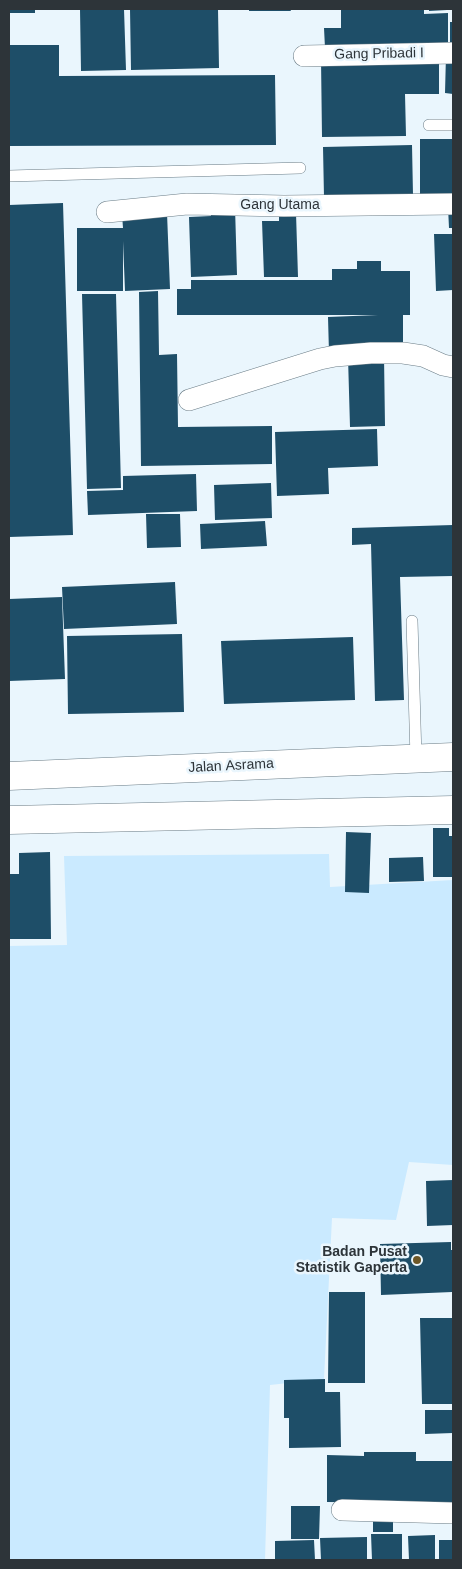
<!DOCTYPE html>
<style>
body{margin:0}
#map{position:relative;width:462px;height:1569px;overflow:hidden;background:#eaf6fd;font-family:Helvetica,sans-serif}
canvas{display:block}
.frame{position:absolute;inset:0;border:10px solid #2d3439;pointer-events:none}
</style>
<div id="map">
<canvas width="462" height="1569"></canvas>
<div class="frame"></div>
</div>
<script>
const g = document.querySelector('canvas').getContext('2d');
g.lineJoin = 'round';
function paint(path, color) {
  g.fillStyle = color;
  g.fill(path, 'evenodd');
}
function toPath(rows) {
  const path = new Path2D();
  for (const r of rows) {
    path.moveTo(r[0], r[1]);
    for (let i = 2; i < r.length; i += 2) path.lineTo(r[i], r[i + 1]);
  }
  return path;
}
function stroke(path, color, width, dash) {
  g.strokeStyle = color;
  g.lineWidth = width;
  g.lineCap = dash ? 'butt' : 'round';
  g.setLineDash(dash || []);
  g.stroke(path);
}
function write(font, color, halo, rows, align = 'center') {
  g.font = font + ' Helvetica,sans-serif';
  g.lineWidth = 5;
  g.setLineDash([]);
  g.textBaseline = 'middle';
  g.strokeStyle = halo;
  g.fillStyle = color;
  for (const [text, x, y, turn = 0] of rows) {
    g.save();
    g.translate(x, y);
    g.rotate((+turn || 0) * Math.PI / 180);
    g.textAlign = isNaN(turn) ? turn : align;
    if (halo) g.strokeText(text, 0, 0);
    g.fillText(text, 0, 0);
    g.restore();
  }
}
const green = toPath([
 [329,854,330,887,453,880,453,1165,409,1162,396,1220,332,1218,324,1379,270,1385,265,1560,9,1560,9,946,67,945,64,856]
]);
const building = toPath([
 [9,9,35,9,35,13,9,13],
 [80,9,124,9,126,70,81,71],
 [130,9,218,9,219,68,131,70],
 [249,9,290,9,291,11,249,11],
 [341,9,424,9,424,14,448,13,448,46,325,48,324,28,341,28],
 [429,9,447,9,447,10,429,11],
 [450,22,453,22,453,49,450,48],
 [9,45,59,45,59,76,275,75,276,145,9,146],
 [446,55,453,55,453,94,445,93],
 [439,58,439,94,405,94,406,136,322,137,321,59],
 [420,139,453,139,453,194,420,194],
 [412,145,413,195,324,197,323,147],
 [63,203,73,535,9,537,9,205],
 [235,207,237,275,191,277,189,217,211,216,211,208],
 [448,207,453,207,453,228,449,228],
 [167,213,170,289,125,291,123,241,123,291,77,291,77,228,123,228,122,214],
 [279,213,296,213,298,277,264,277,262,221,279,221],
 [434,234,453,234,453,290,436,291],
 [357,261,381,261,381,271,410,271,410,315,403,315,403,352,329,353,328,317,378,315,177,315,177,289,191,289,191,280,332,280,332,269,357,269],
 [158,291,159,355,177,354,178,427,272,426,272,464,141,466,139,292],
 [82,294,116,294,121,488,87,489],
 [384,356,385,426,350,427,348,357],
 [377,429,378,466,328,468,329,494,277,496,275,432],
 [196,474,197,511,88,515,87,491,123,490,123,476],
 [271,483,272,518,215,520,214,485],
 [146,514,180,514,181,547,147,548],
 [265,521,267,546,201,549,200,524],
 [453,525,453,576,400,577,404,700,375,701,371,544,352,545,352,528],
 [175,582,177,624,64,629,62,587],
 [62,597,65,679,9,681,9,599],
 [182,634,184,712,68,714,67,636],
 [353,637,355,700,224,704,221,641],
 [433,828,449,828,449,836,453,836,453,877,433,877],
 [346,832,371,833,369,893,345,892],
 [50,852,51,939,9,939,9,874,19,874,19,853],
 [423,857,424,881,389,882,389,858],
 [453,1180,453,1225,427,1226,426,1181],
 [451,1242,451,1250,453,1250,452,1292,381,1295,380,1244],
 [329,1292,365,1292,365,1383,328,1383],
 [420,1318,453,1318,453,1404,422,1404],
 [325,1379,325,1392,340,1392,341,1447,289,1448,289,1418,284,1418,284,1380],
 [425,1410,453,1410,453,1433,425,1434],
 [364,1452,416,1452,416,1461,453,1461,453,1503,327,1502,327,1455,364,1456],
 [291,1506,320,1506,319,1539,291,1539],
 [373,1514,393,1514,393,1532,373,1532],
 [371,1534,402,1534,402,1560,372,1560],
 [435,1535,435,1560,409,1560,408,1536],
 [367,1537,367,1560,321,1560,320,1538],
 [314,1540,315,1560,275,1560,275,1541],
 [439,1540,453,1540,453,1560,439,1560]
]);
const service = toPath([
 [429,125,453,125],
 [9,176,300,168],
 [412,621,416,758]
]);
const minor = toPath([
 [304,56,453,53],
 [107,212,187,204,284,206,453,204],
 [189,400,320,359,335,356,371,353,403,353,423,356,443,365,453,367],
 [342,1510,453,1513]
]);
const trunk = toPath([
 [9,776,453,757],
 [9,820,453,810]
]);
const markers = [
 [417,1260,5,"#6d5727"]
];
const streetNames = [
 ["Gang Pribadi I",379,54,-1],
 ["Gang Utama",280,205],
 ["Jalan Asrama",231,766,-3]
];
const poiNames = [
 ["Badan Pusat",407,1252],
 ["Statistik Gaperta",407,1268]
];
paint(green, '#caeaff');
paint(building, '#1e4e68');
stroke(service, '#6a7c86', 12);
stroke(minor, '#6a7c86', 22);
stroke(trunk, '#6a7c86', 29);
stroke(service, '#fff', 11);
stroke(minor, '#fff', 21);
stroke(trunk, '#fff', 28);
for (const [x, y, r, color] of markers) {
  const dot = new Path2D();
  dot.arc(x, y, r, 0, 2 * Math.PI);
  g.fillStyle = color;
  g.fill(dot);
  stroke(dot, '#eaf6fd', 2);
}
write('14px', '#2d3439', '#eaf6fd', streetNames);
write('bold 14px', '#2d3439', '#eaf6fd', poiNames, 'right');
</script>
